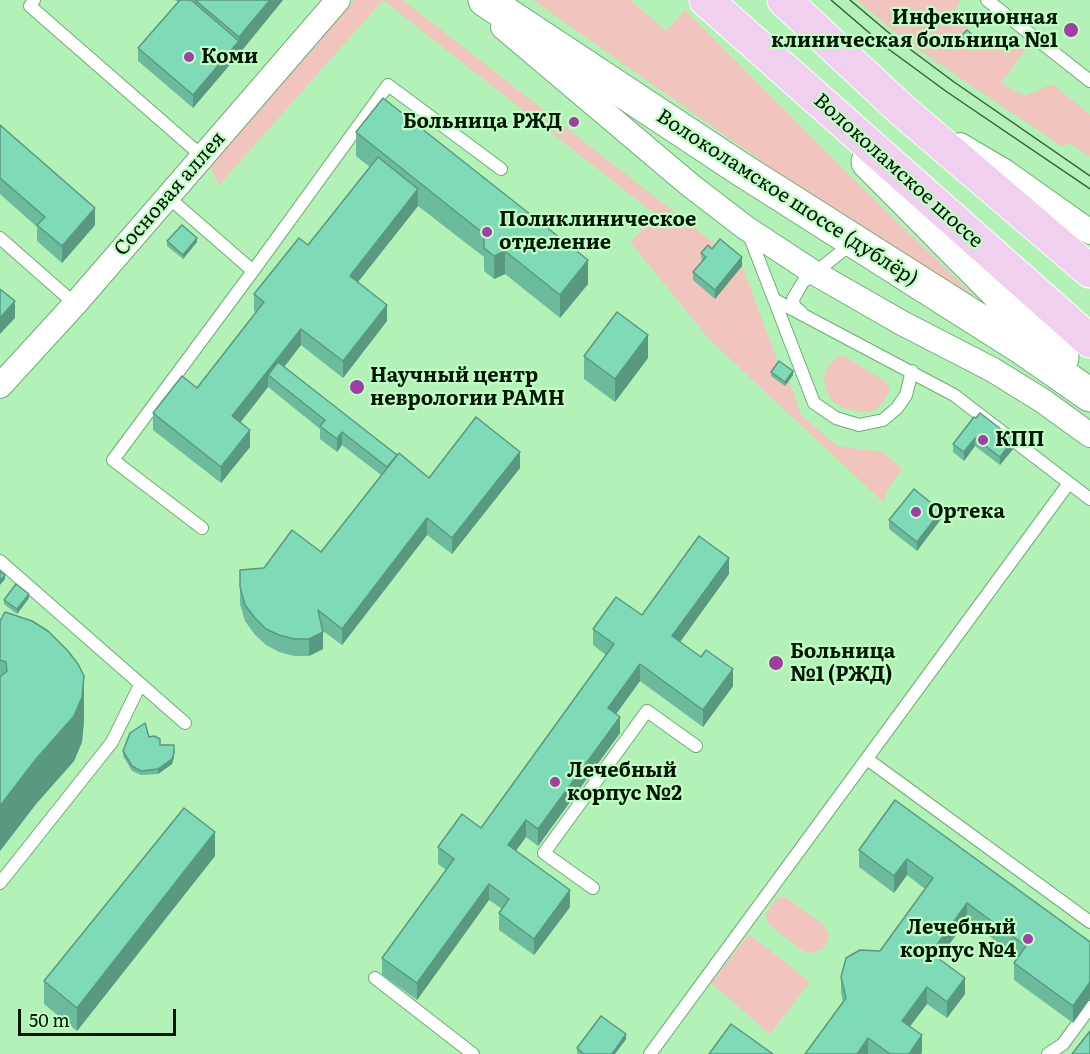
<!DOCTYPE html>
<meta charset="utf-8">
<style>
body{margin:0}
#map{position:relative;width:1090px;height:1054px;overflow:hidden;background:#b2f2b7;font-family:Literata,serif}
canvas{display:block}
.scale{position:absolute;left:18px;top:1009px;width:158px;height:27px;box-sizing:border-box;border:3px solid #001402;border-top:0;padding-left:8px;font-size:18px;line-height:21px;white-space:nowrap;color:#001402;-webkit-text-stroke:4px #bfffc4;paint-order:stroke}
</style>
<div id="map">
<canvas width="1090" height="1054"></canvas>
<div class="scale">50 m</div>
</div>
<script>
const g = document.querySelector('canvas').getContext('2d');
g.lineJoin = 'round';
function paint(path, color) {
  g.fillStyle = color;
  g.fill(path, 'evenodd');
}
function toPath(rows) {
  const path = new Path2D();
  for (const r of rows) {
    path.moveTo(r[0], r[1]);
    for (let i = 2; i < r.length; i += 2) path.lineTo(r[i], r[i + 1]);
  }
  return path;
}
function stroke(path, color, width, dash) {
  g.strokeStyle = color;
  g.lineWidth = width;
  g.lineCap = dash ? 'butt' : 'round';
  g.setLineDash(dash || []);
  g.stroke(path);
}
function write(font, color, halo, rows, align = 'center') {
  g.font = font + ' Literata,serif';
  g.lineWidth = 4.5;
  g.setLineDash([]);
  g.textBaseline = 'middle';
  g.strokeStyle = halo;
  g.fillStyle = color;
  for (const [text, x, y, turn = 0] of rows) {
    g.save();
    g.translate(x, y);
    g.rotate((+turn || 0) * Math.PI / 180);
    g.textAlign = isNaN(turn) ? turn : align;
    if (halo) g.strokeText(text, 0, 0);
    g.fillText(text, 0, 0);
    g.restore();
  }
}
const green = toPath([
 [354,0,403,0,720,248,715,298,742,266,779,365,789,380,801,415,837,446,883,452,902,469,886,492,884,503,710,340,630,242,656,215,383,0,219,185,210,166],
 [533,0,630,0,666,31,685,10,853,179,972,294,965,300,801,189],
 [857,0,959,0,960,1,955,10,970,25,958,39,973,52,980,45,989,51,995,44,1006,53,1014,42,1025,50,1001,83,1025,96,1052,84,1090,114,1090,157,1069,143,1063,147,904,40],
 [838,356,844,356,886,382,890,389,883,403,873,411,860,412,846,409,832,401,826,390,824,377,828,367],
 [777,898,787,898,824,925,829,936,824,948,813,953,803,951,767,923,766,913],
 [749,934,810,982,770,1034,711,983]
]);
const lane = toPath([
 [34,0,30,6,203,157],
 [987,0,1090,81],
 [168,197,253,271],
 [748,232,814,403,836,418,859,425,883,420,897,408,906,395,912,371],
 [0,238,75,304],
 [775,300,954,395,1090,499],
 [801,312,794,306,793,299,803,282,846,248,855,247],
 [202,528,113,460,253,271,388,85,501,169],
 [0,561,185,723],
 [867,759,1090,922],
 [0,883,112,742,140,685],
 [593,888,544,853,647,711,696,746],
 [375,978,473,1054],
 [650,1054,1069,483],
 [1048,1054,1063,1044,1090,1007]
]);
const street = toPath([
 [503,27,690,185,746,228,813,272,902,323,993,370,1043,401,1090,435],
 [960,145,1004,171,1090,232],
 [0,386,75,304,338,0]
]);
const secondary = toPath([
 [485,0,739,168,1021,347,1090,395],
 [868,162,1062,358]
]);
const primary = toPath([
 [706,0,1090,341],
 [784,0,903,111,1090,271]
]);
const tram = toPath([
 [831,0,887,48,947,92,1090,189],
 [850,0,895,38,954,82,1090,176]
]);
const wall = toPath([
 [175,0,283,0,239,54,193,108,138,61,138,48,178,2],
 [961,36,977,43,973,49,961,40],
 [0,125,95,225,62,263,37,241,37,227,0,194],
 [356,132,588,284,560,318,505,274,494,279,484,271,484,257,418,206,358,282,387,321,343,378,301,345,284,367,397,455,429,478,520,468,452,554,427,535,342,645,323,631,323,649,309,656,294,656,279,652,266,645,255,635,245,621,240,604,240,570,264,568,321,552,381,475,342,445,337,452,320,439,320,429,268,387,240,423,250,447,221,483,153,430,153,413,197,388,256,312,254,311,254,294,308,245,370,167,356,156],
 [167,241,197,242,183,259,167,246],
 [712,249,742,266,715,299,693,280,693,272,702,262,701,253],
 [584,356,648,358,615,402,584,379],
 [771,372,793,375,785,386,771,376],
 [974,417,1014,448,1000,465,975,446,964,461,953,452,953,444],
 [941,519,917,551,889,529,889,520],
 [729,574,680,642,733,686,703,727,640,681,616,714,620,733,538,846,526,837,516,851,570,907,534,955,499,930,499,913,502,909,489,900,417,1000,382,975,382,958,446,870,438,864,438,847,481,828,606,655,593,645,593,629,642,615],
 [29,598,17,614,4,604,4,600],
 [0,621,84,721,82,742,74,761,36,804,0,851],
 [160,745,174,757,172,764,158,774,141,775,132,771,123,756,123,751],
 [895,800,1090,942,1090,999,1073,1023,1014,980,1014,963,1018,957,967,920,939,958,965,994,947,1018,927,1004,910,1026,922,1052,921,1054,805,1054,843,1002,841,993,841,977,880,951,925,889,907,875,894,893,859,867,859,850],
 [215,856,77,1031,44,1004,44,981],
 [626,1039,615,1054,578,1054,577,1053,577,1048]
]);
const shadedWall = toPath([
 [270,0,283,0,239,54,193,108,193,95,239,41,239,37],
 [977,39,977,43,973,49,973,45],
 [418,189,418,206,350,292,350,276],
 [95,208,95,225,62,263,62,246],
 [197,238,197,242,183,259,183,255],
 [505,251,505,274,494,279,494,256],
 [742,257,742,266,715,299,715,290],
 [588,260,588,284,560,318,560,295],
 [15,301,15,318,0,334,0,318],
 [387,305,387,321,343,378,343,361],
 [301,329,301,345,274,380,268,375,268,387,232,433,232,416],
 [648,335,648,358,615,402,615,379],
 [793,371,793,375,785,386,785,382],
 [250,430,250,447,221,483,221,467],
 [342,432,342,445,337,452,337,439],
 [975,438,975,446,964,461,964,452],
 [1014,439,1014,448,1000,465,1000,457],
 [520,452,520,468,452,554,452,538],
 [941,511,941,519,917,551,917,542],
 [427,518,427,535,342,645,342,629],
 [729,558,729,574,672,653,672,636],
 [5,575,5,579,0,585,0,581],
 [29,594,29,598,17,614,17,609],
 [323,632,323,649,309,656,309,639],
 [640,664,640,681,608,725,608,708],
 [733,669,733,686,703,727,703,710],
 [84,676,84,721,82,742,74,761,36,804,0,851,0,806],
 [620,717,620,733,538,846,538,829],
 [174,753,174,757,172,764,158,774,158,769],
 [526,820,526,837,508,861,508,845],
 [215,832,215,856,77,1031,77,1008],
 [907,859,907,875,894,893,894,876],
 [489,884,489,900,417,1000,417,983],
 [570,890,570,907,534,955,534,939],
 [967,903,967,920,931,969,931,953],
 [965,978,965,994,947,1018,947,1002],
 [1090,982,1090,999,1073,1023,1073,1006],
 [927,987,927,1004,902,1037,902,1021],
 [626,1034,626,1039,615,1054,612,1054],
 [922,1035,922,1052,921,1054,909,1054],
 [868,1038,868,1054,857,1054]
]);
const building = toPath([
 [180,0,191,0,239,41,193,95,138,48,180,0],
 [195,0,270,0,239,37,195,0],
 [967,30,977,39,973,45,961,36,967,30],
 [383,98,588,260,560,295,505,251,494,256,484,248,484,234,356,132,383,98],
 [0,125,95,208,62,246,37,225,45,217,0,178,0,125],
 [378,157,418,189,350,276,387,305,343,361,301,329,232,416,250,430,221,467,153,413,182,376,197,388,264,302,254,294,299,238,308,245,378,157],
 [182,225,197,238,183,255,167,241,182,225],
 [720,239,742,257,715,290,693,272,706,257,701,253,708,245,712,249,720,239],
 [0,289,15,301,0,318,0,289],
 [617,312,648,335,615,379,584,356,617,312],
 [779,361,793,371,785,382,771,372,779,361],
 [278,362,397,455,387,467,342,432,337,439,320,426,325,420,268,375,278,362],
 [980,413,1014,439,1000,457,975,438,964,452,953,444,974,417,976,418,980,413],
 [476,417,520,452,452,538,427,518,342,629,318,610,323,632,309,639,294,639,279,635,266,629,255,618,245,605,240,587,240,570,264,568,292,530,321,552,399,453,429,478,476,417],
 [914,489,941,511,917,542,889,520,914,489],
 [699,536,729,558,672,636,701,657,706,650,733,669,703,710,640,664,608,708,620,717,538,829,526,820,508,845,570,890,534,939,499,913,509,899,489,884,417,983,382,958,454,859,438,847,462,814,481,828,614,644,593,629,616,597,642,615,699,536],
 [0,571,5,575,0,581,0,571],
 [16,584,29,594,17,609,4,600,16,584],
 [5,612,32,621,48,631,68,651,78,664,84,676,82,697,74,716,36,759,0,806,0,677,7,671,6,662,0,660,0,621,5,612],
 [145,723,149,737,154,736,160,739,160,745,174,745,174,753,172,759,158,769,141,771,132,766,123,751,130,733,145,723],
 [895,800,1090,942,1090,982,1073,1006,1014,963,1026,946,967,903,931,953,965,978,947,1002,927,987,902,1021,922,1035,909,1054,890,1054,868,1038,857,1054,805,1054,846,998,841,977,846,958,860,950,880,951,933,878,907,859,894,876,859,850,895,800],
 [184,808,215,832,77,1008,44,981,184,808],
 [601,1016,626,1034,612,1054,584,1054,577,1048,601,1016],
 [731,1024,773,1054,709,1054,731,1024],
 [1090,1031,1090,1054,1072,1054,1090,1031]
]);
const markers = [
 [1071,30,8,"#a13da3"],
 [189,57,6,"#a13da3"],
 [574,122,6,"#a13da3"],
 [487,232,6,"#a13da3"],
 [357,387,8,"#a13da3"],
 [983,440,6,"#a13da3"],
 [916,512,6,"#a13da3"],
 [776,663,8,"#a13da3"],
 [555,782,6,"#a13da3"],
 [1028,939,6,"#a13da3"]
];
const poiNames = [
 ["Инфекционная",1058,18,"right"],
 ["клиническая больница №1",1058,41,"right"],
 ["Коми",201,57],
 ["Больница РЖД",562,122,"right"],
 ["Поликлиническое",499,220],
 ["отделение",499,243],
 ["Научный центр",370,376],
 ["неврологии РАМН",370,399],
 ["КПП",995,440],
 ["Ортека",928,512],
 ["Больница",790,652],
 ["№1 (РЖД)",790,675],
 ["Лечебный",567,771],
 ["корпус №2",567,794],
 ["Лечебный",1016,928,"right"],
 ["корпус №4",1016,951,"right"]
];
const streetNames = [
 ["Волоколамское шоссе",898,171,42],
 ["Сосновая аллея",170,194,-49],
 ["Волоколамское шоссе (дублёр)",787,198,33]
];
paint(green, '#f1c4be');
stroke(lane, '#6fac75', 14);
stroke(street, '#6fac75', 26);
stroke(secondary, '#6fac75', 35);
stroke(primary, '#fff', 35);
stroke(lane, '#fff', 12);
stroke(street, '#fff', 24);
stroke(secondary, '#fff', 33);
stroke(primary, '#f0cfef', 33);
stroke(tram, '#3b5e3e', 1.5);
paint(wall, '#6dbb9d');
paint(shadedWall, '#599980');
paint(building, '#7fdab7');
stroke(building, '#599980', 1.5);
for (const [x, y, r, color] of markers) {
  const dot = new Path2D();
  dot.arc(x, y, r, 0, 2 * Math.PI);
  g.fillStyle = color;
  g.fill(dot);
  stroke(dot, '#bfffc4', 2);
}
write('bold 20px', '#001402', '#bfffc4', poiNames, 'left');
write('20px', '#001402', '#bfffc4', streetNames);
</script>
